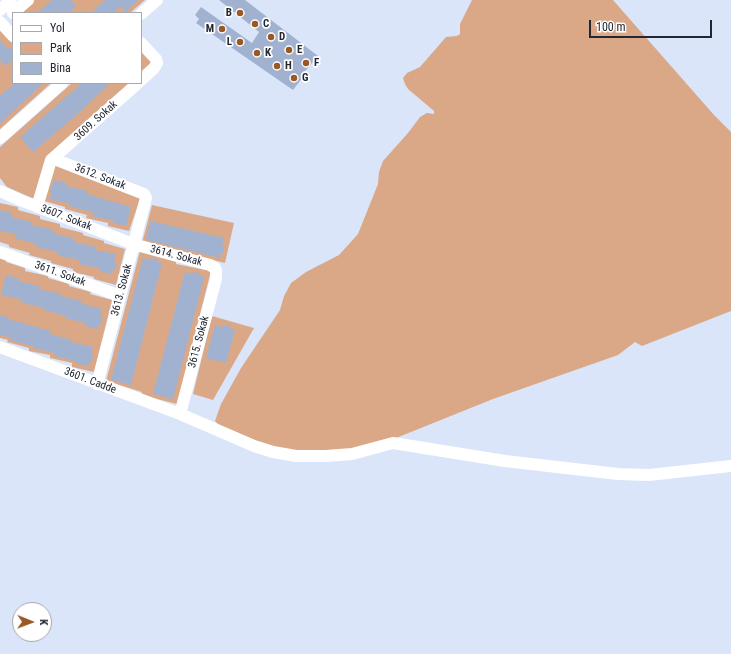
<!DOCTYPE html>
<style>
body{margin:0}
#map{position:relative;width:731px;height:654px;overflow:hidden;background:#dae5f9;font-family:"Roboto Condensed",sans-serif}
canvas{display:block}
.legend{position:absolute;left:12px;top:12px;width:130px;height:72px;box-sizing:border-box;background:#fff;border:1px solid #a6a9ad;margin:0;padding:5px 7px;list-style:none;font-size:12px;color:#212733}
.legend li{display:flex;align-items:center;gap:8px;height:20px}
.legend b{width:20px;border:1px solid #a6a9ad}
.north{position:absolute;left:12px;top:602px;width:40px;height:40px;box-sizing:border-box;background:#fff;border:1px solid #a6a9ad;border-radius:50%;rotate:91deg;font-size:11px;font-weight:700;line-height:16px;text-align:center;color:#212733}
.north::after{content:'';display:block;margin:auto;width:14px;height:18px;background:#9a5825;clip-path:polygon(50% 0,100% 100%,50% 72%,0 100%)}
.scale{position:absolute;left:589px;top:20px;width:123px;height:18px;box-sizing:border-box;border:2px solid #212733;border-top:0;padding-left:5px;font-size:12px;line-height:14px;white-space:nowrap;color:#212733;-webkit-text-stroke:3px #fff;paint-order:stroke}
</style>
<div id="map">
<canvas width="731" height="654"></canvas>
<ul class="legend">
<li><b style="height:5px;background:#fff"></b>Yol</li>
<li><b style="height:11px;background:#daa886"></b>Park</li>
<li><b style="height:11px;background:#a1b2d1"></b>Bina</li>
</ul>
<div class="north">K</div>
<div class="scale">100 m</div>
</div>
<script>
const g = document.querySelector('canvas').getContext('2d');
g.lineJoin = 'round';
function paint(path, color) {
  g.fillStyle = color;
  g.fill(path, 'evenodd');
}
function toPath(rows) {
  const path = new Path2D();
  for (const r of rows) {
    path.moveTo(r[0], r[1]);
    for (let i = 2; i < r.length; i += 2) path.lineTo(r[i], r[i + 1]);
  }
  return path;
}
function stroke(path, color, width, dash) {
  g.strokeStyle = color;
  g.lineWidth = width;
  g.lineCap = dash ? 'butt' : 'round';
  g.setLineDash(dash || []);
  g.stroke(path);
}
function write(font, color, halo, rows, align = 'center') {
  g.font = font + ' "Roboto Condensed",sans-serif';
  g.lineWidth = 3.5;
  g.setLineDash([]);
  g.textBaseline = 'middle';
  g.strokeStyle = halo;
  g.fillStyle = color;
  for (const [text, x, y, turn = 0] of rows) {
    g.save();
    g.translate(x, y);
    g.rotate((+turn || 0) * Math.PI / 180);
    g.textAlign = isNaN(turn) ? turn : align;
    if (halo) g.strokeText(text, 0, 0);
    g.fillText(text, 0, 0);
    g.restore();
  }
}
const green = toPath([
 [34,0,145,0,130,13,19,13],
 [472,0,613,0,714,115,731,132,731,311,642,346,635,342,618,355,493,399,396,438,340,452,278,450,225,432,215,421,221,404,241,368,280,310,284,296,291,283,306,272,339,255,358,234,378,184,379,172,383,161,408,133,420,117,427,113,434,114,434,111,408,89,405,84,403,78,407,73,420,67,446,37,457,36,460,34,460,24],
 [0,30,13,44,13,83,48,83,50,84,0,129],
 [141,49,154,62,141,74],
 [72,83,131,83,45,162,35,198,32,198,7,187,0,178,0,147],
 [53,164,141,196,129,231,108,226,108,223,86,218,87,215,65,209,65,207,44,201],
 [0,203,18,207,18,210,40,216,40,219,60,224,60,227,83,233,83,235,104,241,104,243,125,249,116,285,94,279,94,277,73,272,73,269,51,263,51,261,29,255,30,253,9,247,9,245,0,242],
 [152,205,234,223,225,263,142,243],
 [140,251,176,260,176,264,211,271,177,404,141,395,142,392,106,381],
 [0,258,6,260,6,262,25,268,25,271,48,276,48,278,69,284,69,286,91,292,90,294,112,300,94,372,72,367,72,363,50,358,50,355,29,351,29,348,7,342,8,340,0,338],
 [212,316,254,328,213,400,193,394]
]);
const building = toPath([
 [52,0,71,0,76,6,68,13,37,13],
 [105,0,139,0,125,12,121,6,113,13,91,13],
 [219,0,245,0,318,56,301,76,303,77,293,90,196,23,199,19,195,15,201,7,252,43,259,32],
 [0,40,7,48,9,47,13,51,13,59,5,66,0,60],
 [15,83,43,83,0,124,0,96],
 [82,83,110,83,82,110,33,152,20,137],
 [54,180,67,183,66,186,88,191,87,194,131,207,126,226,113,223,114,221,92,216,93,212,70,207,71,204,50,199,51,191,50,191],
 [0,210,12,213,11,217,32,222,31,225,54,230,53,233,75,239,74,242,96,247,95,250,116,254,114,262,117,263,115,270,113,269,112,274,99,271,99,268,79,264,79,260,57,255,58,252,36,247,37,244,15,238,15,234,0,231],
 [150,221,224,238,222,246,225,247,223,253,221,253,220,258,146,240],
 [143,258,150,260,151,258,158,259,157,262,162,263,131,385,111,380],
 [185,272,193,274,193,272,200,273,199,276,204,277,173,399,153,394],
 [6,275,19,278,18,281,39,286,39,289,61,294,60,296,82,301,82,304,102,309,100,317,103,317,101,324,99,324,98,329,85,326,85,323,65,318,65,316,44,310,44,308,22,303,23,300,1,295],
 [0,315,8,317,8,319,51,331,50,334,72,340,71,342,93,347,91,355,93,355,92,362,90,361,88,366,75,363,76,361,54,356,55,353,33,348,34,346,11,341,12,338,0,335],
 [215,325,223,327,223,325,230,326,230,328,235,330,226,363,206,358]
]);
const minor = toPath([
 [0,10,11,0],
 [13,13,28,0],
 [141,14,157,0],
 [0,22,13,36],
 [141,43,156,59,157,63,154,68,141,80],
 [0,138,62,83],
 [54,159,144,194,146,198,97,384],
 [0,191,20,200,133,244,210,265,215,268,216,270,216,279,180,414],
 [37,207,51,160,138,83],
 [0,252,120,296],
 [0,347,180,414,254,446,273,452,296,456,326,456,352,454,393,443,505,461,618,474,649,475,731,466]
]);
const markers = [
 [240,13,4,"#9a5825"],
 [255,24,4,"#9a5825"],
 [222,29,4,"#9a5825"],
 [271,37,4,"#9a5825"],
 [240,42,4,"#9a5825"],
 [289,50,4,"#9a5825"],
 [257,53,4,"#9a5825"],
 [306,63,4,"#9a5825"],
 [277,66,4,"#9a5825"],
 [294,78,4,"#9a5825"]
];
const poiNames = [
 ["B",232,13,"right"],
 ["C",263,24],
 ["M",214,29,"right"],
 ["D",279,37],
 ["L",232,42,"right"],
 ["E",297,50],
 ["K",265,53],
 ["F",314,63],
 ["H",285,66],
 ["G",302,78]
];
const streetNames = [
 ["3609. Sokak",96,121,-42],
 ["3612. Sokak",100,177,21],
 ["3607. Sokak",66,218,21],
 ["3614. Sokak",176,256,15],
 ["3611. Sokak",60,274,20],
 ["3613. Sokak",122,290,-75],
 ["3615. Sokak",199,342,-75],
 ["3601. Cadde",90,381,21]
];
paint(green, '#daa886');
paint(building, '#a1b2d1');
stroke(minor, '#fff', 12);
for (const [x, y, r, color] of markers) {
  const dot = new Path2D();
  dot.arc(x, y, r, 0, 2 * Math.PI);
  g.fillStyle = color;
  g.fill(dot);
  stroke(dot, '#fff', 1.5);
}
write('bold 11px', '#212733', '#fff', poiNames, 'left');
write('11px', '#212733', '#fff', streetNames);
</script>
